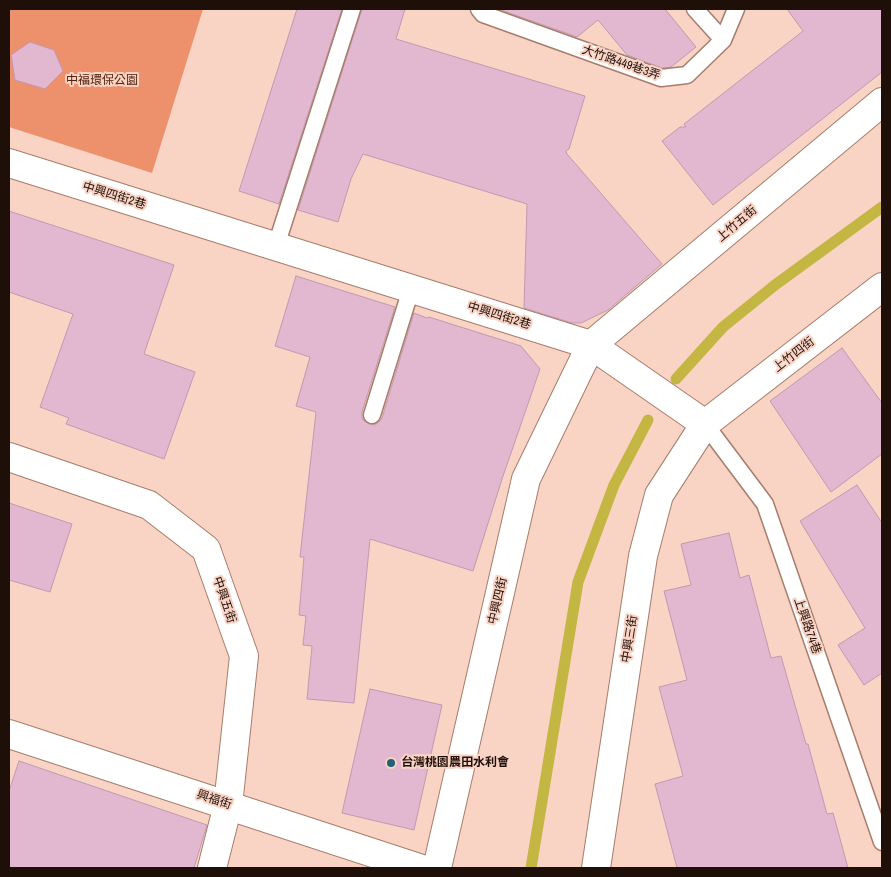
<!DOCTYPE html>
<meta charset="utf-8">
<style>
body{margin:0}
#map{position:relative;width:891px;height:877px;overflow:hidden;background:#f9d3c4;font-family:"Archivo Narrow",sans-serif}
canvas{display:block}
.frame{position:absolute;inset:0;border:10px solid #1f0f09;pointer-events:none}
</style>
<div id="map">
<canvas width="891" height="877"></canvas>
<div class="frame"></div>
</div>
<script>
const g = document.querySelector('canvas').getContext('2d');
g.lineJoin = 'round';
function paint(path, color) {
  g.fillStyle = color;
  g.fill(path, 'evenodd');
}
function toPath(rows) {
  const path = new Path2D();
  for (const r of rows) {
    path.moveTo(r[0], r[1]);
    for (let i = 2; i < r.length; i += 2) path.lineTo(r[i], r[i + 1]);
  }
  return path;
}
function stroke(path, color, width, dash) {
  g.strokeStyle = color;
  g.lineWidth = width;
  g.lineCap = dash ? 'butt' : 'round';
  g.setLineDash(dash || []);
  g.stroke(path);
}
function write(font, color, halo, rows, align = 'center') {
  g.font = font + ' "Archivo Narrow","Noto Sans TC",sans-serif';
  g.lineWidth = 4;
  g.setLineDash([]);
  g.textBaseline = 'middle';
  g.strokeStyle = halo;
  g.fillStyle = color;
  for (const [text, x, y, turn = 0] of rows) {
    g.save();
    g.translate(x, y);
    g.rotate((+turn || 0) * Math.PI / 180);
    g.textAlign = isNaN(turn) ? turn : align;
    if (halo) g.strokeText(text, 0, 0);
    g.fillText(text, 0, 0);
    g.restore();
  }
}
const green = toPath([
 [9,9,203,9,152,173,9,127]
]);
const stream = toPath([
 [676,379,723,327,775,285,882,207],
 [531,868,578,582,614,485,648,420]
]);
const building = toPath([
 [297,9,342,9,279,204,239,191,297,9],
 [362,9,405,9,396,39,585,96,569,149,566,151,567,154,662,264,608,310,581,323,572,323,524,308,527,204,363,154,351,179,338,222,298,210,362,9],
 [498,9,665,9,696,47,671,67,662,68,627,55,598,20,577,37,498,9],
 [787,9,882,9,882,72,713,205,662,141,680,127,686,127,684,124,803,31,787,9],
 [30,42,54,50,63,71,45,89,15,80,11,55,30,42],
 [9,211,174,265,144,354,195,372,164,459,66,424,69,418,40,407,73,314,9,292,9,211],
 [296,276,395,307,362,412,362,418,364,421,369,424,375,425,379,422,382,418,414,313,427,318,429,317,521,346,540,369,502,479,473,571,370,539,354,703,307,699,312,646,303,645,306,616,299,615,304,557,300,557,316,412,296,406,310,357,275,346,296,276],
 [842,348,882,403,882,454,831,492,770,401,842,348],
 [857,485,882,523,882,673,864,685,838,645,865,628,800,521,857,485],
 [9,503,72,524,50,592,9,580,9,503],
 [729,533,740,578,749,575,771,658,781,656,806,744,808,744,827,814,833,813,848,868,677,868,655,784,683,776,659,687,687,680,664,591,691,585,681,544,729,533],
 [370,689,442,705,414,830,342,813,370,689],
 [19,761,207,825,194,868,9,868,9,791,19,761]
]);
const service = toPath([
 [479,9,483,14,661,78,687,75,723,40,736,9],
 [695,9,723,40],
 [276,246,352,9],
 [372,415,411,289],
 [705,424,765,504,882,842]
]);
const minor = toPath([
 [9,163,591,345,705,424],
 [9,457,149,505,206,549,244,656,228,805,212,868],
 [9,734,419,868],
 [437,868,526,479,591,345,882,102],
 [596,868,643,556,659,495,705,424,882,287]
]);
const markers = [
 [391,763,5,"#216276"]
];
const streetNames = [
 ["大竹路449巷3弄",621,63,19],
 ["中興四街2巷",114,196,17],
 ["上竹五街",737,224,-40],
 ["中興四街2巷",499,316,17],
 ["上竹四街",794,355,-38],
 ["中興五街",224,600,71],
 ["中興四街",498,601,-77],
 ["上興路74巷",807,626,71],
 ["中興三街",630,639,-81],
 ["興福街",214,800,18]
];
const parkNames = [
 ["中福環保公園",102,81]
];
const poiNames = [
 ["台灣桃園農田水利會",401,763]
];
paint(green, '#ec916c');
stroke(stream, '#c4b642', 11);
paint(building, '#e2b7d0');
stroke(building, '#c298b0', 1);
stroke(service, '#a77d6b', 19);
stroke(minor, '#a77d6b', 30);
stroke(service, '#fff', 16);
stroke(minor, '#fff', 28);
for (const [x, y, r, color] of markers) {
  const dot = new Path2D();
  dot.arc(x, y, r, 0, 2 * Math.PI);
  g.fillStyle = color;
  g.fill(dot);
  stroke(dot, '#f9d3c4', 2);
}
write('12px', '#1f0f09', '#f9d3c4', streetNames);
write('12px', '#53220c', '#f9d3c4', parkNames);
write('bold 12px', '#1f0f09', '#f9d3c4', poiNames, 'left');
</script>
